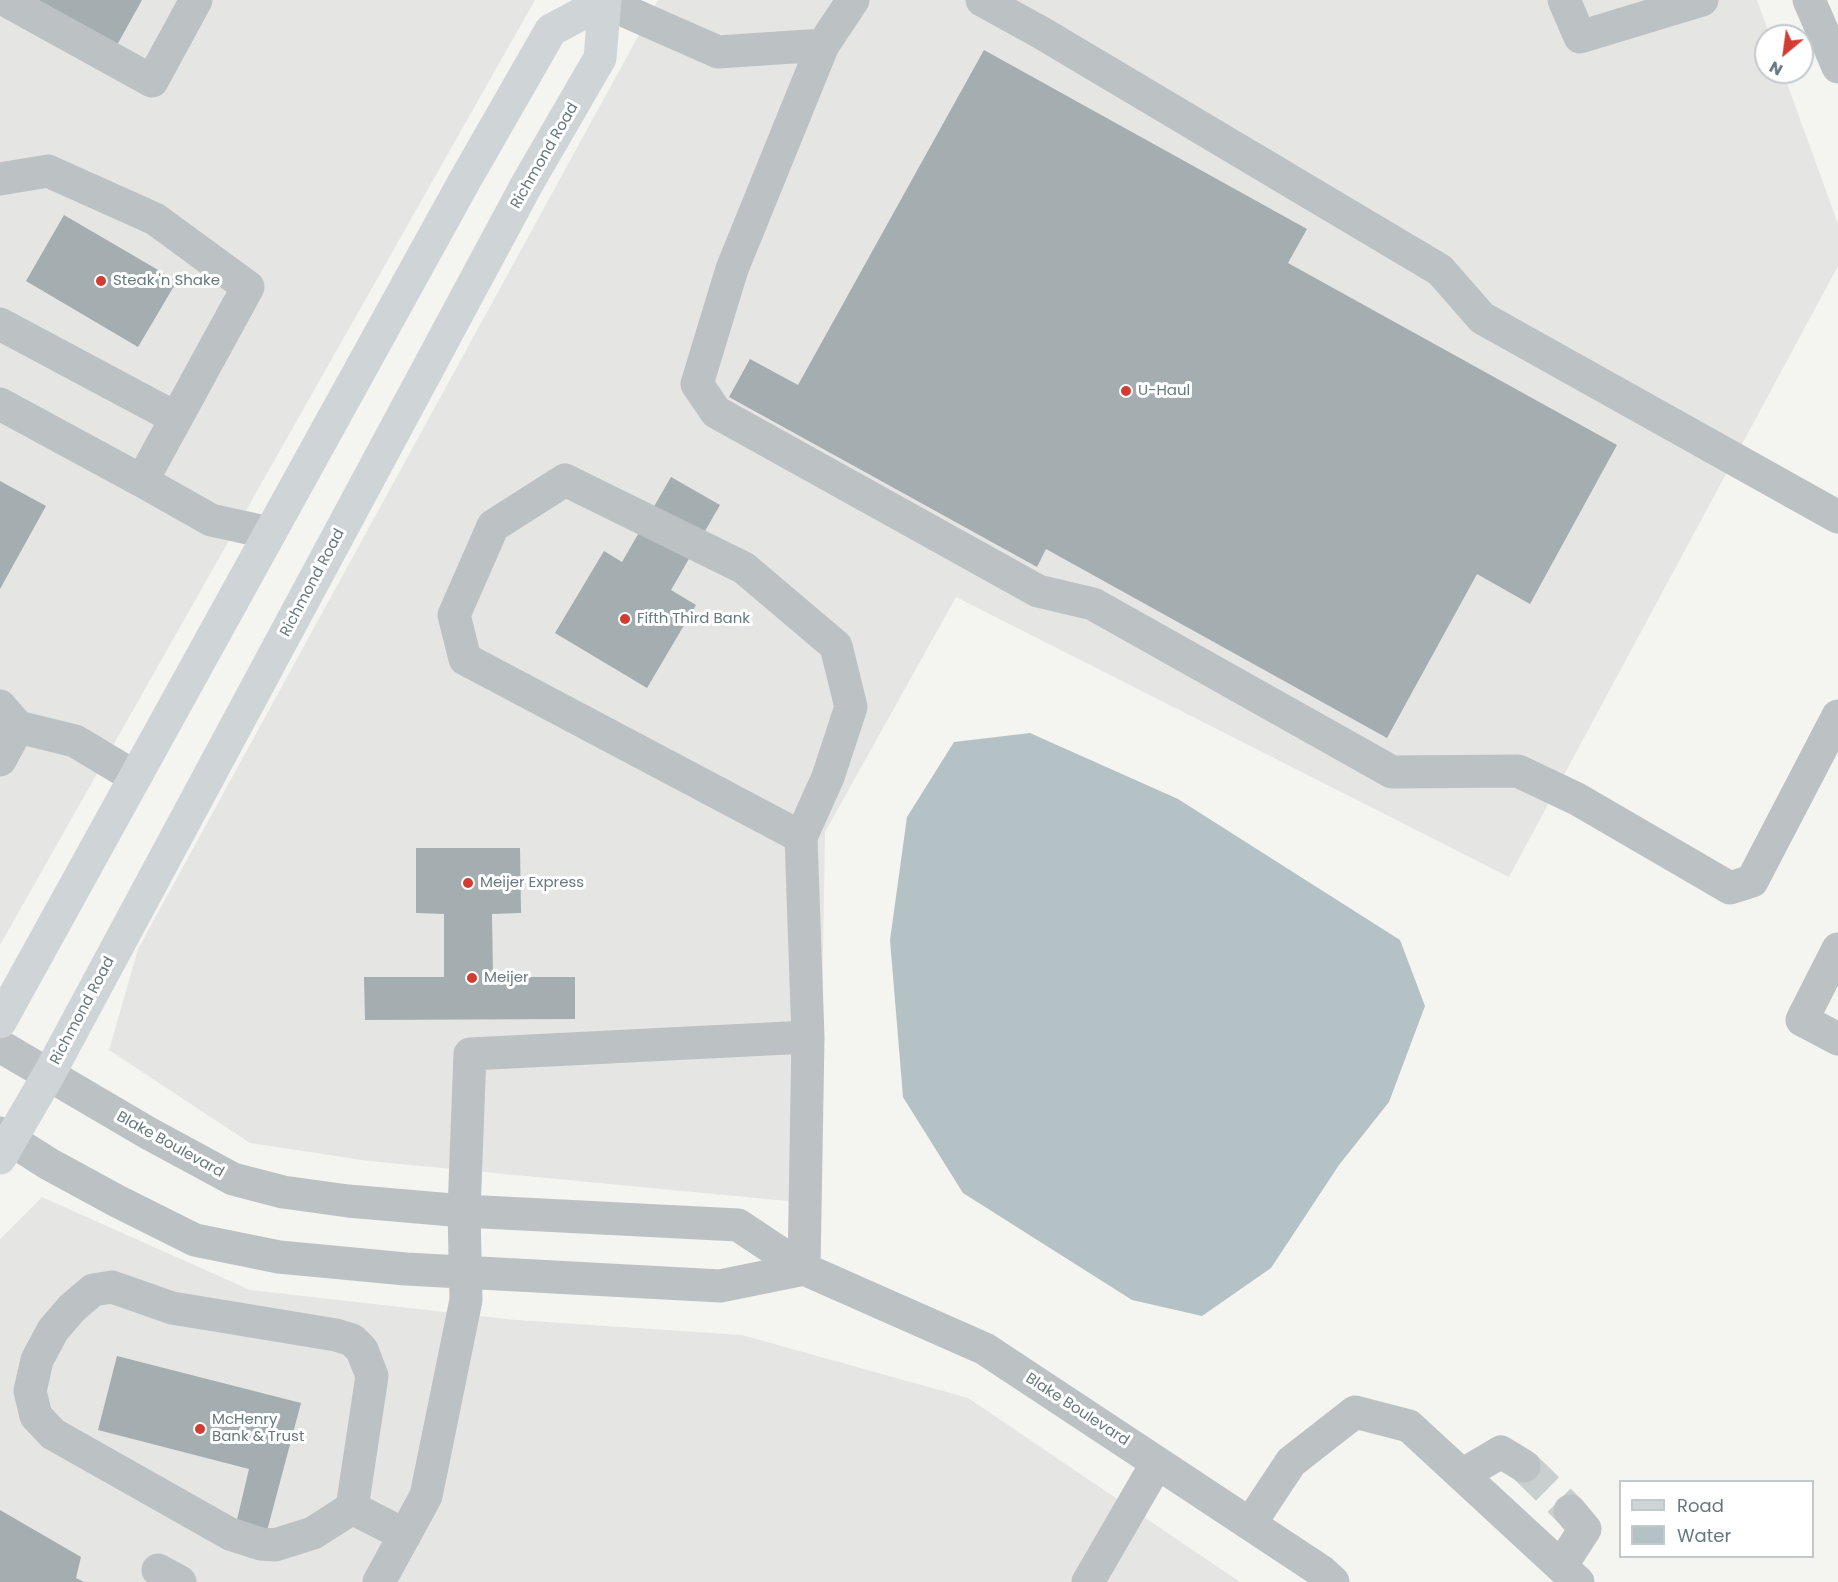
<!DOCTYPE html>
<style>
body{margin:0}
#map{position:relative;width:1838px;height:1582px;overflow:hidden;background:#f4f4f1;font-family:Poppins,sans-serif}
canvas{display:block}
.legend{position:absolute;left:1619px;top:1480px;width:195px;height:78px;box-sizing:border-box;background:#fff;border:2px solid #c2c9cc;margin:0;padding:8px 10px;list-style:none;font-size:18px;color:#66797f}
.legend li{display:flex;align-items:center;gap:12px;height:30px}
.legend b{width:30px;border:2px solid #c2c9cc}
.north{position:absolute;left:1754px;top:24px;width:60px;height:60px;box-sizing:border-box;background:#fff;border:2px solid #c2c9cc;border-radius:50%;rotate:209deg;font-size:16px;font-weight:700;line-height:24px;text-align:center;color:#66797f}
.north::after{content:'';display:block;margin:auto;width:21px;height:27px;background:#d33c32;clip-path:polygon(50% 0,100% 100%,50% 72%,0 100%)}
</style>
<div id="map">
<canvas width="1838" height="1582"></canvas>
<ul class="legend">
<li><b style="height:8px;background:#cfd5d7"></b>Road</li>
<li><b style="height:16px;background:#b5c2c5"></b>Water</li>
</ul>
<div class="north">N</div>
</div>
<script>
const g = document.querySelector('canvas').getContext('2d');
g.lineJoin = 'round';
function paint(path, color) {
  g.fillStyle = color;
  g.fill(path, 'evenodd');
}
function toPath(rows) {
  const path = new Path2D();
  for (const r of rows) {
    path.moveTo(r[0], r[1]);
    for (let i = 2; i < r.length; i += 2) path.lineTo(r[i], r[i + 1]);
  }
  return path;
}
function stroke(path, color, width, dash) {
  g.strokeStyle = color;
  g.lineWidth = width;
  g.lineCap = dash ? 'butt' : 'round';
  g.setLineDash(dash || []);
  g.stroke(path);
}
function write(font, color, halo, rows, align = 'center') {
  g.font = font + ' Poppins,sans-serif';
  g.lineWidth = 6;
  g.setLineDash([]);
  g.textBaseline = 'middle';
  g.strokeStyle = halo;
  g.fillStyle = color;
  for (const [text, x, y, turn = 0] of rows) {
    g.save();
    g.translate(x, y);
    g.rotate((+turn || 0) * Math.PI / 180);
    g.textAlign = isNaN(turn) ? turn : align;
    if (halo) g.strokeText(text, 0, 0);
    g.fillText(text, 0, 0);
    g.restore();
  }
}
const built = toPath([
 [0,0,535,0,0,945],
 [658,0,1757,0,1770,36,1766,36,1766,72,1783,72,1838,224,1838,266,1509,877,956,597,825,832,819,1204,369,1161,250,1143,109,1050,138,949],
 [42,1197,250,1290,516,1320,742,1335,968,1398,1240,1582,0,1582,0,1239]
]);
const water = toPath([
 [1030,733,1178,799,1400,940,1425,1006,1389,1102,1339,1165,1271,1268,1202,1316,1132,1300,963,1193,903,1097,890,940,907,817,954,742]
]);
const building = toPath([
 [36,0,142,0,117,45],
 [984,50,1307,229,1288,263,1617,445,1530,604,1477,574,1387,738,1046,549,1037,567,729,397,750,359,798,385],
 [64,215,177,281,138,347,26,281],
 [671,477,720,505,671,590,696,605,647,688,555,633,604,551,622,562],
 [0,481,46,506,0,589],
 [416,848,520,848,521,913,492,914,493,977,575,977,575,1019,365,1020,364,977,444,977,444,914,416,913],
 [117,1356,301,1403,267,1531,236,1524,249,1469,98,1430],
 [0,1510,81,1557,76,1578,84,1582,0,1582]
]);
const minorTunnel = toPath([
 [1524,1466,1570,1511]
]);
const minor = toPath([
 [5,0,152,81,196,0],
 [600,0,718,52,823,45,853,0],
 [982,0,1040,32,1440,270,1482,318,1838,517],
 [1564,0,1580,37,1702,0],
 [1809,0,1838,67],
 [823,45,732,269,697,384,716,412,1038,591,1093,604,1392,772,1518,771,1577,799,1730,888,1752,881,1838,716],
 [0,179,48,171,155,219,248,287,142,481,211,520,270,533],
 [0,324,176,418],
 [0,404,142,481],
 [0,706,18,727,75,741,135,777],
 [0,760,18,727],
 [1838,949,1802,1020,1838,1039],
 [0,1046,148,1133,233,1179,283,1192,348,1201,464,1211,738,1225,804,1269,985,1349,1321,1571,1333,1582],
 [0,1133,49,1164,117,1201,195,1240,279,1257,406,1269,720,1286,804,1269],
 [804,1269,808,1037],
 [112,1287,172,1308,336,1335,352,1340,362,1350,372,1376,352,1508,313,1533,275,1545,261,1544,230,1534,53,1434,36,1416,30,1391,37,1360,53,1330,72,1308,93,1290,112,1287],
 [1462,1475,1501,1452,1524,1466],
 [352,1508,405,1535],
 [1250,1524,1291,1462,1355,1412,1409,1426,1578,1582],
 [1561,1566,1585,1529,1570,1511],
 [158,1570,180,1582],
 [379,1582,426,1496,466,1300,464,1211,470,1054,808,1037,801,837,828,777,851,707,836,646,744,568,565,480,493,526,454,615,465,659,801,837],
 [1088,1582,1157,1463]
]);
const major = toPath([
 [0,1022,465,180,551,30,604,2],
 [0,1158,49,1074,527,184,600,58,605,0]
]);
const markers = [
 [101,281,6,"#d33c32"],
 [1126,391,6,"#d33c32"],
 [625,619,6,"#d33c32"],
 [468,883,6,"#d33c32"],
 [472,978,6,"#d33c32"],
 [200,1429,6,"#d33c32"]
];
const streetNames = [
 ["Richmond Road",545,156,-60],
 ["Richmond Road",313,583,-62],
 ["Richmond Road",83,1011,-62],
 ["Blake Boulevard",170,1145,29],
 ["Blake Boulevard",1077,1410,33]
];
const poiNames = [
 ["Steak 'n Shake",113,281],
 ["U-Haul",1138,391],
 ["Fifth Third Bank",637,619],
 ["Meijer Express",480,883],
 ["Meijer",484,978],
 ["McHenry",212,1420],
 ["Bank & Trust",212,1437]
];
paint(built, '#e5e5e4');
paint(water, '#b5c2c5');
paint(building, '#a4adb0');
stroke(minorTunnel, '#c9cfcf', 33, [33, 16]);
stroke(minor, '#bcc1c3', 33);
stroke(major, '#cfd5d7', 33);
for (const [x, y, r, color] of markers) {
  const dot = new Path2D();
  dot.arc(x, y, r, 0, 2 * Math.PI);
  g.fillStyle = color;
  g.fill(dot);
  stroke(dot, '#fff', 2);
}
write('15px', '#66797f', '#fff', streetNames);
write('15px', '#66797f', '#fff', poiNames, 'left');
</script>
